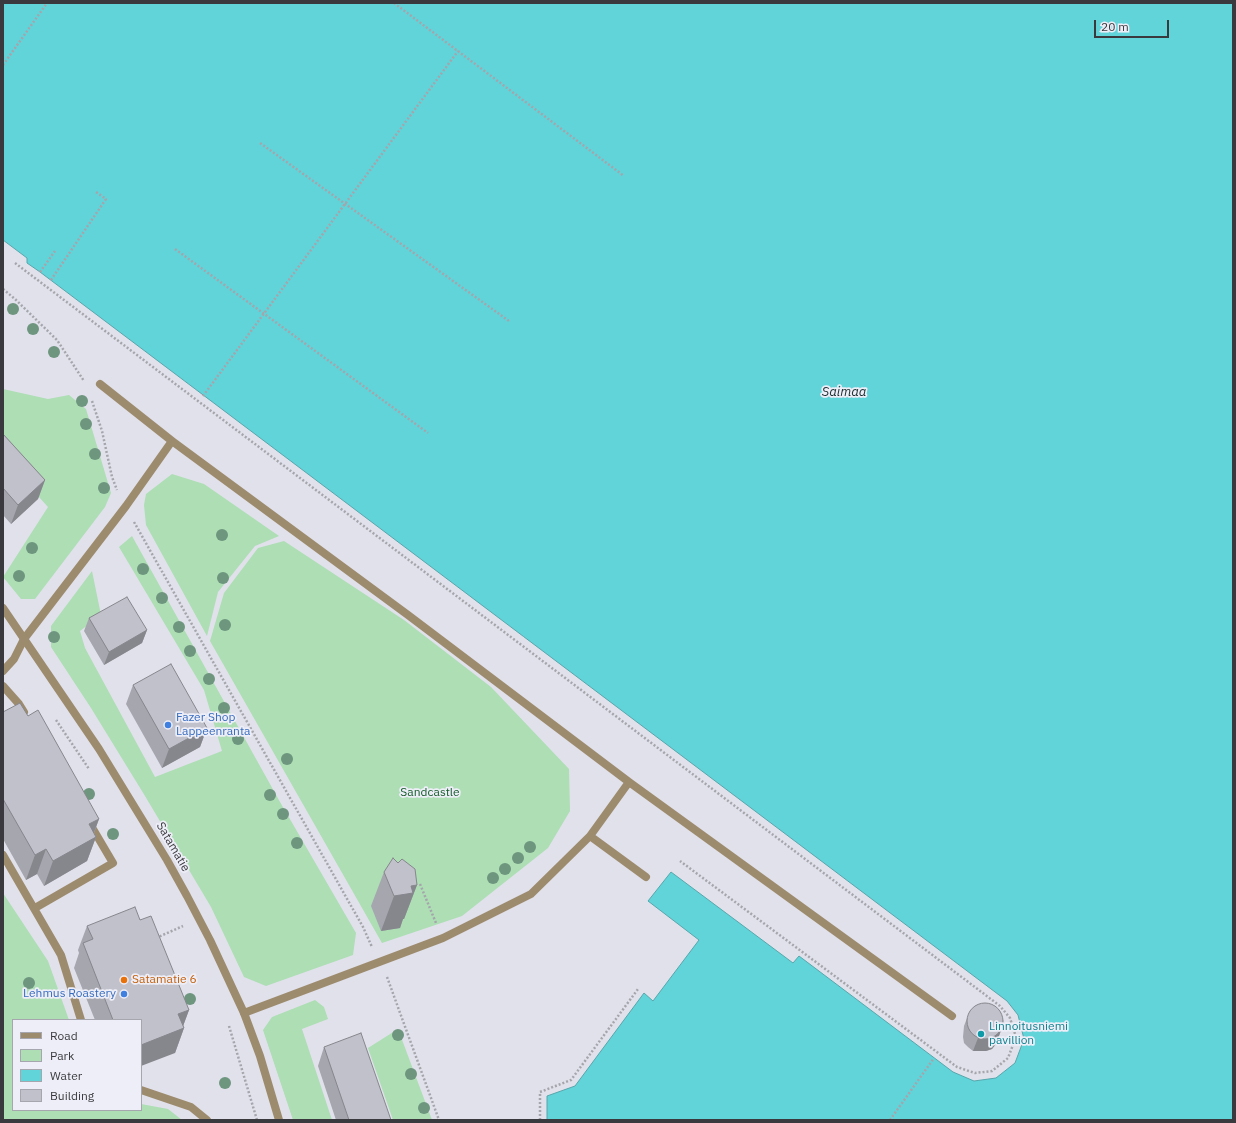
<!DOCTYPE html>
<style>
body{margin:0}
#map{position:relative;width:1236px;height:1123px;overflow:hidden;background:#e1e1eb;font-family:"IBM Plex Sans",sans-serif}
canvas{display:block}
.frame{position:absolute;inset:0;border:4px solid #3a3a3e;pointer-events:none}
.legend{position:absolute;left:12px;top:1019px;width:130px;height:92px;box-sizing:border-box;background:#eeeef8;border:1px solid #a6a6ae;margin:0;padding:5px 7px;list-style:none;font-size:12px;color:#3a3a3e}
.legend li{display:flex;align-items:center;gap:8px;height:20px}
.legend b{width:20px;border:1px solid #a6a6ae}
.scale{position:absolute;left:1094px;top:20px;width:75px;height:18px;box-sizing:border-box;border:2px solid #3a3a3e;border-top:0;padding-left:5px;font-size:12px;line-height:14px;white-space:nowrap;color:#3a3a3e;-webkit-text-stroke:3px #eeeef8;paint-order:stroke}
</style>
<div id="map">
<canvas width="1236" height="1123"></canvas>
<div class="frame"></div>
<ul class="legend">
<li><b style="height:5px;background:#9d8b6e"></b>Road</li>
<li><b style="height:11px;background:#addeb4"></b>Park</li>
<li><b style="height:11px;background:#61d4da"></b>Water</li>
<li><b style="height:11px;background:#c0c1ca"></b>Building</li>
</ul>
<div class="scale">20 m</div>
</div>
<script>
const g = document.querySelector('canvas').getContext('2d');
g.lineJoin = 'round';
function paint(path, color) {
  g.fillStyle = color;
  g.fill(path, 'evenodd');
}
function toPath(rows) {
  const path = new Path2D();
  for (const r of rows) {
    if (r.length === 3) {
      path.moveTo(r[0] + r[2], r[1]);
      path.arc(r[0], r[1], r[2], 0, 2 * Math.PI);
      continue;
    }
    path.moveTo(r[0], r[1]);
    for (let i = 2; i < r.length; i += 2) path.lineTo(r[i], r[i + 1]);
  }
  return path;
}
function stroke(path, color, width, dash) {
  g.strokeStyle = color;
  g.lineWidth = width;
  g.lineCap = dash ? 'butt' : 'round';
  g.setLineDash(dash || []);
  g.stroke(path);
}
function write(font, color, halo, rows, align = 'center') {
  g.font = font + ' "IBM Plex Sans",sans-serif';
  g.lineWidth = 3.5;
  g.setLineDash([]);
  g.textBaseline = 'middle';
  g.strokeStyle = halo;
  g.fillStyle = color;
  for (const [text, x, y, turn = 0] of rows) {
    g.save();
    g.translate(x, y);
    g.rotate((+turn || 0) * Math.PI / 180);
    g.textAlign = isNaN(turn) ? turn : align;
    if (halo) g.strokeText(text, 0, 0);
    g.fillText(text, 0, 0);
    g.restore();
  }
}
const green = toPath([
 [3,389,48,399,69,395,86,409,111,493,105,507,35,599,21,599,3,577,48,507,3,457],
 [172,474,204,484,279,536,255,546,218,592,207,636,146,525,144,505,146,494],
 [132,536,280,802,356,933,353,955,266,986,244,977,211,907,145,796,91,708,51,647,51,626,92,571,101,615,80,631,85,648,155,777,222,751,204,690,119,547],
 [284,541,404,620,491,687,569,769,570,811,548,848,462,916,382,943,210,641,224,593,258,548],
 [3,893,48,961,69,1020,13,1020,13,1110,141,1110,141,1104,168,1109,182,1120,3,1120],
 [315,1000,324,1007,328,1019,302,1029,332,1120,293,1120,263,1030,272,1017],
 [398,1029,432,1120,393,1120,368,1048]
]);
const water = toPath([
 [3,3,1233,3,1233,1120,547,1120,547,1096,575,1086,644,993,653,1001,699,940,648,901,671,872,793,963,799,956,953,1072,974,1081,996,1078,1015,1063,1024,1039,1018,1015,1007,1001,40,272,27,263,27,258,3,240,3,3]
]);
const path = toPath([
 [394,3,624,176],
 [3,65,47,3],
 [260,143,509,321],
 [175,249,428,433],
 [15,263,1000,1006,1010,1018,1016,1037,1008,1058,992,1071,975,1073,957,1067,680,861],
 [40,272,55,251],
 [51,280,106,199,96,192],
 [3,289,15,299,57,340,84,381],
 [203,396,458,51],
 [92,401,102,431,112,477,117,490],
 [134,522,363,927,372,947],
 [56,720,89,769],
 [420,884,436,923],
 [156,938,183,926],
 [387,977,439,1120],
 [229,1026,257,1120],
 [540,1120,540,1092,571,1080,638,989],
 [890,1120,934,1058]
]);
const service = toPath([
 [100,384,172,441],
 [24,639,126,506,172,441,408,615,629,782,590,836,531,894,443,938,244,1013],
 [3,686,19,704,24,712],
 [629,782,952,1016],
 [590,836,646,877],
 [3,855,61,955,81,1020],
 [35,908,113,863,90,824],
 [141,1090,191,1107,207,1120]
]);
const minor = toPath([
 [3,671,14,659,24,639]
]);
const tertiary = toPath([
 [3,608,99,749,167,860,187,896,210,940,244,1013,260,1056,279,1120]
]);
const trees = [
 [13,309],
 [33,329],
 [54,352],
 [82,401],
 [86,424],
 [95,454],
 [104,488],
 [222,535],
 [32,548],
 [143,569],
 [19,576],
 [223,578],
 [162,598],
 [225,625],
 [179,627],
 [54,637],
 [190,651],
 [209,679],
 [224,708],
 [238,739],
 [287,759],
 [89,794],
 [270,795],
 [283,814],
 [113,834],
 [297,843],
 [530,847],
 [518,858],
 [505,869],
 [493,878],
 [29,983],
 [190,999],
 [398,1035],
 [411,1074],
 [225,1083],
 [424,1108]
];
const wall = toPath([
 [3,434,45,480,38,499,11,524,3,515],
 [89,618,147,630,142,643,104,665,84,631],
 [133,685,207,728,200,747,162,768,126,704],
 [3,712,28,716,99,819,94,833,96,837,87,861,44,886,37,874,26,880,3,839],
 [384,872,417,885,404,919,403,919,400,928,381,931,371,906],
 [140,920,189,1010,183,1026,184,1028,175,1053,141,1020,95,1020,74,968,79,953,78,950,87,926],
 [969,1013,1003,1025,996,1044,992,1049,986,1051,973,1051,968,1047,964,1043,963,1037,964,1026],
 [324,1047,391,1120,336,1120,318,1066]
]);
const shadedWall = toPath([
 [45,480,38,499,11,524,18,505],
 [147,630,142,643,104,665,109,652],
 [207,728,200,747,162,768,169,749],
 [99,819,91,840,96,837,87,861,44,886,53,861,89,824],
 [46,849,37,874,26,880,35,855],
 [417,885,404,919,403,919,400,928,381,931,394,896,411,886],
 [189,1010,182,1029,184,1028,175,1053,141,1066,141,1045,178,1014],
 [1003,1025,996,1044,992,1049,986,1051,973,1051,978,1038]
]);
const building = toPath([
 [3,434,45,480,18,505,3,488,3,434],
 [127,597,147,630,109,652,89,618,127,597],
 [171,664,207,728,169,749,133,685,171,664],
 [20,703,28,716,38,710,99,819,89,824,96,837,53,861,46,849,35,855,3,799,3,712,20,703],
 [393,858,398,863,402,859,415,869,417,885,411,886,413,893,394,896,384,872,393,858],
 [135,907,140,920,151,916,189,1010,178,1014,184,1028,141,1045,141,1020,113,1020,83,943,93,939,87,926,135,907],
 [985,1021,18],
 [361,1033,391,1120,349,1120,324,1047,361,1033]
]);
const markers = [
 [168,725,4,"#3f7fe0"],
 [124,980,4,"#e8710a"],
 [124,994,4,"#3f7fe0"],
 [981,1034,4,"#0f9aa8"]
];
const shopNames = [
 ["Fazer Shop",176,718],
 ["Lappeenranta",176,732],
 ["Lehmus Roastery",116,994,"right"]
];
const parkNames = [
 ["Sandcastle",430,793]
];
const streetNames = [
 ["Satamatie",173,847,60]
];
const foodNames = [
 ["Satamatie 6",132,980]
];
const cultureNames = [
 ["Linnoitusniemi",989,1027],
 ["pavillion",989,1041]
];
const waterNames = [
 ["Saimaa",844,392]
];
paint(green, '#addeb4');
paint(water, '#61d4da');
stroke(water, '#55a6ab', 1);
stroke(path, '#a5a5ac', 2.5, [2, 2]);
stroke(service, '#9d8b6e', 8);
stroke(minor, '#9d8b6e', 8);
stroke(tertiary, '#9d8b6e', 8);
g.fillStyle = '#6e967f';
for (const [x, y] of trees) {
  g.beginPath();
  g.arc(x, y, 6, 0, 2 * Math.PI);
  g.fill();
}
paint(wall, '#a5a6ae');
paint(shadedWall, '#86878d');
paint(building, '#c0c1ca');
stroke(building, '#86878d', 1);
for (const [x, y, r, color] of markers) {
  const dot = new Path2D();
  dot.arc(x, y, r, 0, 2 * Math.PI);
  g.fillStyle = color;
  g.fill(dot);
  stroke(dot, '#eeeef8', 1.5);
}
write('12px', '#366cbe', '#eeeef8', shopNames, 'left');
write('12px', '#105926', '#eeeef8', parkNames);
write('12px', '#3a3a3e', '#eeeef8', streetNames);
write('12px', '#c56008', '#eeeef8', foodNames, 'left');
write('12px', '#0d838f', '#eeeef8', cultureNames, 'left');
write('italic 13px', '#192d2f', '#eeeef8', waterNames);
</script>
